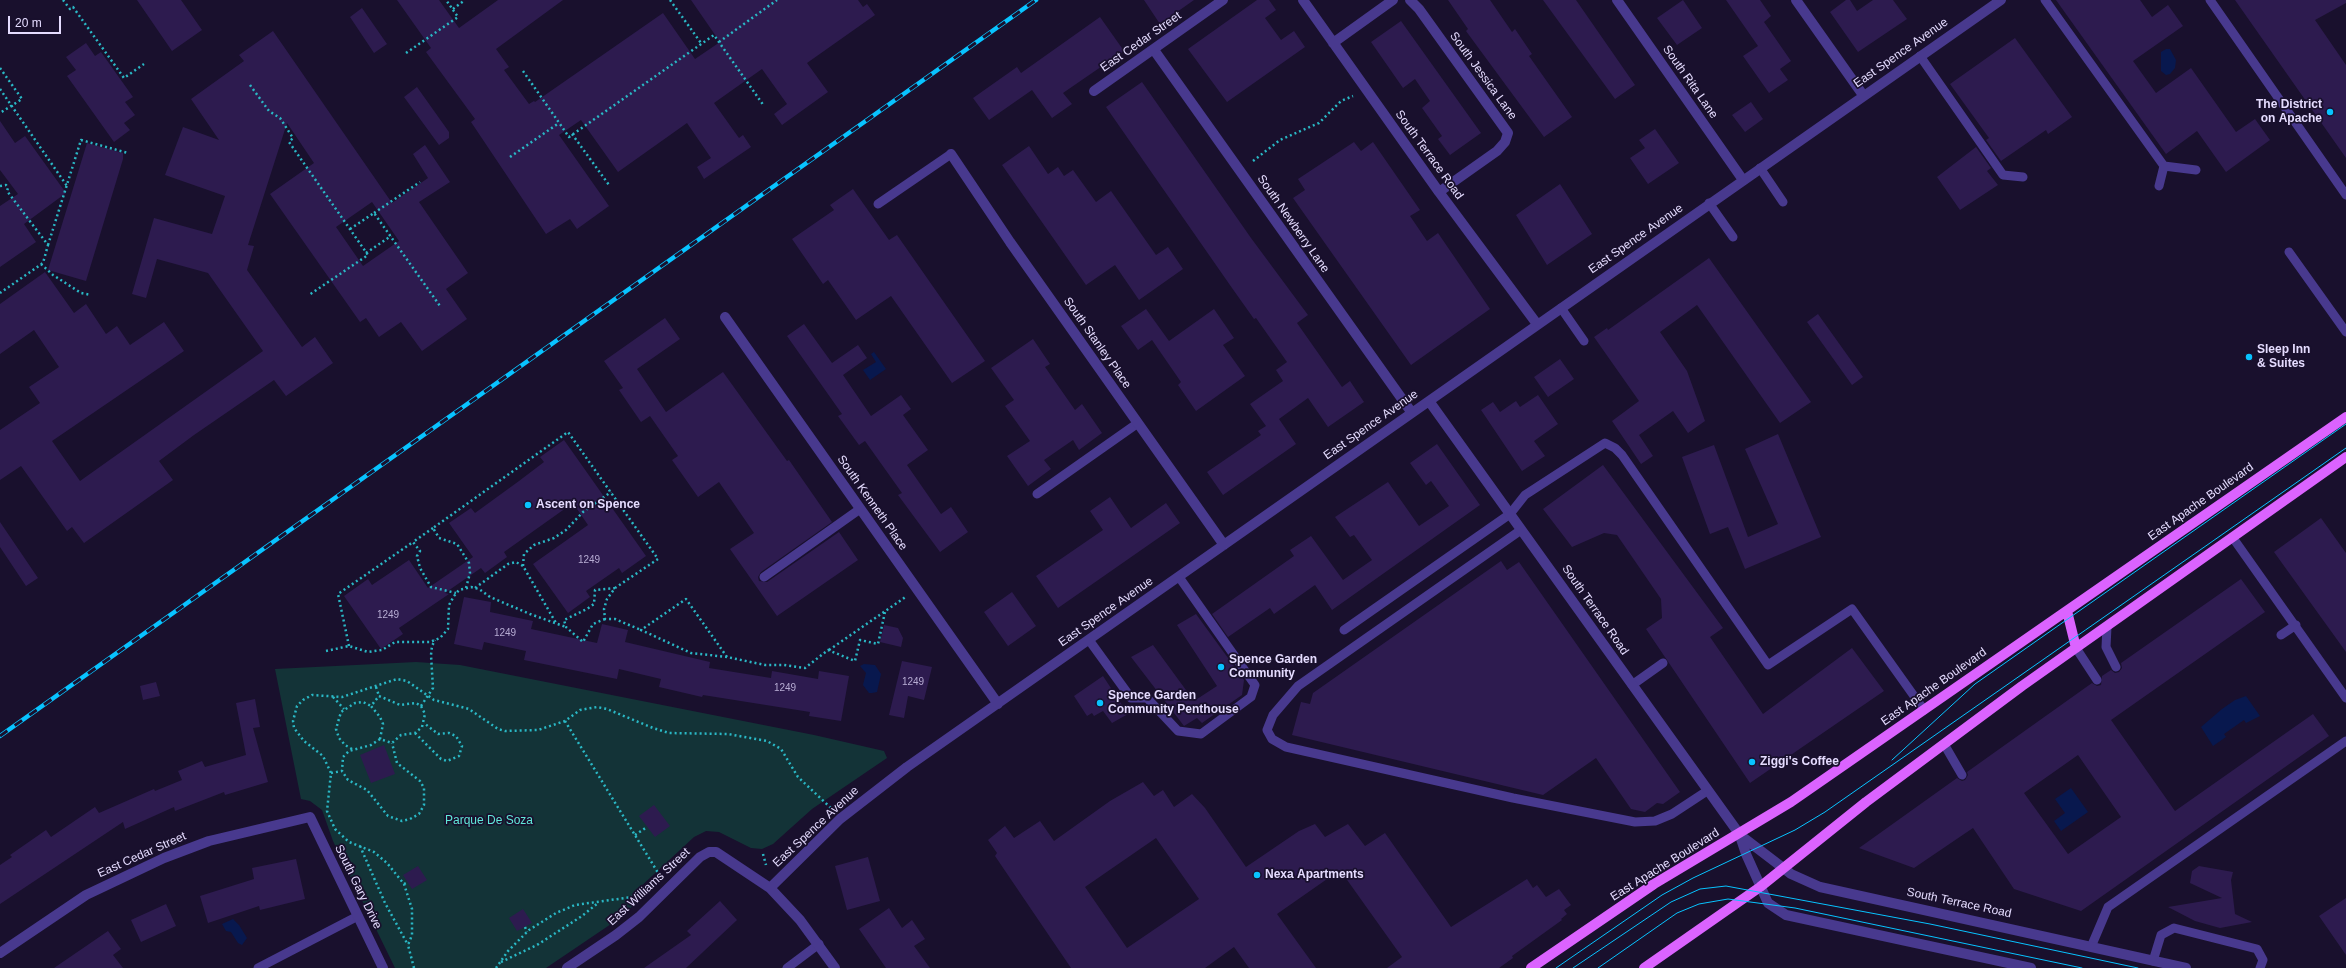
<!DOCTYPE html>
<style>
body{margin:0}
#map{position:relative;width:2346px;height:968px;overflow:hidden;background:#19102d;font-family:Helvetica,sans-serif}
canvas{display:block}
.scale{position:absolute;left:8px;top:16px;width:53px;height:18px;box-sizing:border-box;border:2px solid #e5dcff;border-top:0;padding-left:5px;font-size:12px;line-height:14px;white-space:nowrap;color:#e5dcff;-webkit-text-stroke:3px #19102d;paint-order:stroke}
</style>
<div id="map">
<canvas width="2346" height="968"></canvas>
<div class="scale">20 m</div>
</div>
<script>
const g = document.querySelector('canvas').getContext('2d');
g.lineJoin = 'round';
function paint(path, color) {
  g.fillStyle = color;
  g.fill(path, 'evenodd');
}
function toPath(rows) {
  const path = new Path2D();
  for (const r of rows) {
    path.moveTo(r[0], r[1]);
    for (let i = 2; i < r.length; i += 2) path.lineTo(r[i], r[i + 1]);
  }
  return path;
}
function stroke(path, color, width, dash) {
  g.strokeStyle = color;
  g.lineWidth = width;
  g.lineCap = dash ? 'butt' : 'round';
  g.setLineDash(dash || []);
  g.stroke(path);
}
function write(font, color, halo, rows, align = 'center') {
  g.font = font + ' Helvetica,sans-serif';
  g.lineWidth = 3.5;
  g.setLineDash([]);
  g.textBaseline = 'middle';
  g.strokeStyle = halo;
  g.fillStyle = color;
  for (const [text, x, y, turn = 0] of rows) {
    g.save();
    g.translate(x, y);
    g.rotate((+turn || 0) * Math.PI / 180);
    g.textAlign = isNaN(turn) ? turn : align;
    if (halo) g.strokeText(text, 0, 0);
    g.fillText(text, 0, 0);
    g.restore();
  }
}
const green = toPath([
 [416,662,460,665,814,735,884,751,887,758,812,809,773,844,762,849,751,848,719,832,706,831,694,837,638,889,636,903,614,922,546,968,395,968,333,841,322,810,310,801,301,799,275,669]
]);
const water = toPath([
 [2166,49,2170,49,2176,60,2175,68,2170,74,2166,75,2161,71,2161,52],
 [874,352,886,369,870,380,863,370,876,362,871,354],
 [864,664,875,665,881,674,877,692,872,693,869,693,863,685,866,673,860,666],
 [2246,696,2260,716,2246,723,2244,720,2224,734,2226,737,2213,746,2201,727,2222,709,2235,700],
 [2071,788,2088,812,2061,831,2054,821,2065,813,2055,799],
 [233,919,239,925,247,938,242,945,238,943,231,932,226,931,222,924]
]);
const building = toPath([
 [137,0,181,0,202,30,172,51],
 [397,0,439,0,459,28,498,0,563,0,496,49,509,67,504,70,529,104,534,101,535,102,663,13,695,59,720,42,691,0,858,0,863,7,867,4,875,15,807,63,828,92,782,125,774,114,787,104,762,69,714,103,739,138,743,135,751,147,704,179,697,167,711,158,687,123,618,172,581,120,559,135,609,206,577,229,570,219,546,234,471,122,475,119,426,52,431,48],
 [1144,0,1194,0,1160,24],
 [1257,0,1269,0,1276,10,1265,18,1281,40,1294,31,1305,47,1227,102,1188,49],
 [1448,0,1490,0,1512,32,1515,29,1532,54,1529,56,1572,117,1544,137,1477,46,1466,31,1468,29],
 [1543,0,1576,0,1635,85,1615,99],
 [1683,0,1702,28,1677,45,1657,18],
 [1726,0,1760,0,1771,16,1764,22,1791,61,1780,69,1788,80,1769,93,1743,56,1758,46],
 [1846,0,1850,0,1857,11,1873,0,1893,0,1907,19,1858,52,1830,12],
 [2056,0,2140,0,2152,17,2168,5,2183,26,2133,61,2156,93,2191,68,2236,132,2255,119,2270,140,2226,172,2197,131,2166,154],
 [2235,0,2346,0,2346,3,2315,20,2346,65,2346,158],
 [362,8,387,44,374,53,350,17],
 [1100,17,1124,51,1063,93,1072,104,1052,118,1032,90,989,120,973,98,1017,67,1021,73],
 [1401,21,1481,133,1450,155,1438,139,1442,136,1422,108,1430,101,1415,79,1403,88,1371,42],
 [273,31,392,203,428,178,413,154,425,145,450,182,419,202,468,273,446,289,467,319,422,351,401,322,379,337,366,318,360,322,270,194,314,163,287,123,248,245,254,246,247,270,302,347,315,337,333,363,286,396,274,380,194,435,159,461,173,480,84,543,72,527,67,531,21,466,0,480,0,430,40,403,29,387,59,367,34,330,0,354,0,304,45,272,74,313,86,304,106,334,117,326,130,345,164,322,184,351,52,441,80,481,263,351,208,273,157,259,146,298,132,294,154,218,212,234,225,196,165,175,183,127,219,140,191,99,244,61,239,55],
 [372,202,399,241,363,266,336,227],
 [2015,38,2072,117,2048,134,2046,130,2001,161,1986,140,1989,138,1950,84],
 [86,43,95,56,101,52,133,97,125,102,135,115,124,123,130,130,114,142,67,76,76,70,66,57],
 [1142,82,1251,238,1308,315,1297,323,1342,387,1350,381,1364,402,1328,427,1308,398,1279,419,1296,444,1223,495,1207,472,1261,435,1258,431,1266,426,1250,404,1283,381,1276,370,1287,362,1256,318,1254,319,1232,288,1106,107],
 [417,87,449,132,449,138,439,145,404,97],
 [1751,102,1763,119,1745,132,1732,115],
 [0,121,15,143,25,136,66,193,24,224,36,242,0,267,0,206,18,194,0,170],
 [1655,129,1679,163,1648,184,1630,158,1645,148,1639,140],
 [1354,142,1361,151,1373,142,1420,210,1410,216,1427,241,1438,233,1490,309,1411,365,1293,198,1305,190,1298,179],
 [87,143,123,153,123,159,86,281,48,270],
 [1029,146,1048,174,1058,167,1064,176,1073,170,1096,202,1111,191,1156,255,1168,247,1183,269,1139,300,1115,265,1086,285,1002,165],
 [1976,147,1991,168,1987,171,1998,185,1960,210,1937,177],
 [1560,184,1592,234,1547,265,1516,215],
 [853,189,889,240,897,235,985,361,952,383,891,296,856,320,828,280,823,284,792,239,834,210,830,205],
 [1709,258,1811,402,1780,423,1697,305,1660,332,1687,371,1705,421,1688,433,1673,411,1639,435,1653,456,1641,464,1612,421,1639,401,1594,337,1607,328,1608,330],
 [1146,309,1169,341,1214,309,1234,338,1223,345,1245,376,1196,411,1178,385,1181,382,1152,340,1138,350,1121,326],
 [1818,314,1863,377,1852,385,1807,322],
 [665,318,680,339,637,369,666,412,723,372,787,461,789,460,832,522,761,572,758,577,759,581,767,582,839,532,858,560,777,616,730,549,754,533,719,482,698,497,672,460,678,456,650,416,641,422,619,390,623,388,604,361],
 [804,324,832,363,858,345,867,358,843,375,871,416,901,395,911,409,903,415,928,450,907,465,941,514,951,507,968,532,940,552,898,495,902,493,865,441,859,445,838,416,842,414,787,336],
 [1033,339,1050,364,1045,367,1075,410,1082,404,1102,433,1079,450,1073,440,1044,460,1051,469,1028,486,1007,456,1030,441,1005,406,1014,400,991,368],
 [1560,359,1574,379,1548,397,1534,377],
 [1538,395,1558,424,1534,441,1545,456,1522,471,1481,410,1493,402,1500,412,1516,401,1520,407],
 [1778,434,1821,537,1745,569,1728,527,1710,534,1682,457,1714,445,1748,537,1778,524,1745,449],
 [564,440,646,556,622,573,619,568,586,591,590,597,568,613,533,564,588,525,573,503,504,552,507,557,485,573,481,568,445,593,449,594,399,628,403,634,381,649,344,596,368,579,372,585,409,560,428,588,473,557,449,523,471,508,475,513,519,481,544,462,540,457],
 [1437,444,1480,505,1332,610,1315,585,1274,614,1270,608,1228,637,1212,614,1294,556,1290,550,1311,536,1343,580,1372,560,1354,535,1350,537,1335,517,1388,482,1419,526,1449,506,1431,481,1426,485,1410,463],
 [1603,465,1723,628,1710,637,1763,714,1852,648,1884,691,1750,783,1646,629,1662,618,1661,599,1617,535,1604,533,1572,547,1543,509],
 [1110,497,1131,528,1166,503,1180,523,1058,608,1036,576,1103,530,1090,511],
 [2321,518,2346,553,2346,652,2274,552],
 [0,522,38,578,26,586,0,547],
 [1501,561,1507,570,1519,562,1680,792,1663,804,1657,803,1645,812,1631,809,1596,758,1543,795,1292,735,1301,702,1310,704,1313,693],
 [2241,579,2265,612,2111,720,2175,811,2313,714,2329,736,2081,911,2014,889,1973,828,1914,868,1859,848,1957,778,1962,781,1965,780,1968,775,1967,772,2092,683,2097,686,2101,685,2102,676,2111,670,2115,673,2119,672,2122,668,2121,663],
 [2078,755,2121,817,2068,854,2024,793],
 [1012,592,1036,626,1008,646,984,612],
 [464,597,491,602,490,612,533,621,531,629,597,643,602,624,628,630,625,642,710,662,709,668,771,678,772,671,818,679,819,671,849,676,841,721,809,716,810,712,703,695,702,697,659,687,661,679,619,669,617,679,524,660,526,651,484,642,482,650,454,644],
 [1196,614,1244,680,1242,695,1202,723,1197,718,1184,726,1131,657,1153,645,1194,701,1217,686,1177,625],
 [884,625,898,628,903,638,901,647,880,642],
 [902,661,932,667,924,700,908,696,904,718,889,715],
 [1103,676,1128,714,1112,723,1103,711,1094,716,1092,713,1087,716,1074,696],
 [156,682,160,696,143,700,140,686],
 [255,699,260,727,253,728,268,782,225,795,224,792,175,811,174,807,125,829,123,822,0,904,0,865,12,857,10,855,46,830,51,837,95,807,99,813,154,789,155,791,182,780,178,771,202,761,205,767,246,755,236,703],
 [384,745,395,774,371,783,360,755],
 [1143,782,1154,796,1163,790,1174,807,1192,794,1205,808,1246,867,1299,831,1315,824,1325,837,1348,824,1365,846,1385,833,1451,927,1527,879,1533,888,1537,885,1546,897,1559,889,1571,905,1564,910,1567,914,1561,919,1562,920,1512,956,1513,958,1499,968,1387,968,1402,957,1340,870,1277,914,1316,968,1249,968,1234,947,1205,968,1071,968,995,856,997,853,988,840,1005,826,1014,838,1040,821,1054,841,1110,801],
 [1156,838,1199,899,1127,948,1085,887],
 [654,805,670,826,655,837,639,816],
 [868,857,880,901,847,910,835,866],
 [296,859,305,899,260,910,259,906,208,923,200,896,254,879,252,868],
 [418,866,427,880,412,889,403,875],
 [2199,866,2233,872,2231,880,2235,914,2252,922,2220,928,2195,921,2168,907,2222,898,2190,883,2192,871],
 [2346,898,2346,955,2319,916],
 [720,901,737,920,686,968,644,968,691,935,687,931],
 [166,904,176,926,141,942,131,920],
 [889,908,902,928,912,920,925,939,914,946,930,968,886,968,859,929],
 [523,909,532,923,517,931,509,918],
 [108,931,121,949,113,955,123,968,54,968]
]);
const path = toPath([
 [63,0,70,9,73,7,124,78,144,64],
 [670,0,701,43],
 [453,9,465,0],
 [719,42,777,0],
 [406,53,458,17,446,0],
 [0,68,22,99,0,113],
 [523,71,569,137,714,35,764,106],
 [250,85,269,111,280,118,293,138,289,142,368,255,309,295],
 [0,89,67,186],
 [572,134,609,185],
 [510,157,559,123],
 [1253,161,1280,140,1319,123,1341,101,1353,96],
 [0,186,6,185,8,188,7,191,48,245,43,263,0,293],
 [374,213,420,182],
 [350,229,374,213,440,306],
 [48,245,81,140,128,153],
 [366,253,391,236],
 [41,264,53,275,81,293,91,295],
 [433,528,413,542,420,551,417,556,420,568,431,587,456,593],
 [523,566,524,554,534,545,554,538,566,530,583,512,611,492],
 [466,588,470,573,469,563,457,544,439,538,433,528,568,432,658,559,615,588,607,599,604,609,605,619,615,619,641,630],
 [475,588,508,564,516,562,523,566,556,623],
 [605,619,593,624,583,642,566,627,564,620,587,609,594,604,595,590,615,588],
 [349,646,338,594,413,542],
 [829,650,907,596],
 [326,651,349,646,368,652,382,650,395,642,430,642,440,638,448,629,449,605,454,596,459,590,471,587,479,589,490,597,530,614,566,627],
 [727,657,686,599,641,630,691,653,727,657,765,665,784,665,805,668,828,650,855,661,860,640,878,644,885,612],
 [376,687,379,696],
 [379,696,400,705,416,703,421,706,425,714,422,727,415,733,401,735,392,743,380,739,383,724,380,717,371,706,379,696],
 [333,697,344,709],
 [421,706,433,688,431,655,432,646,435,640],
 [415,733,441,759,447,761,459,756,462,746,456,736,449,733,438,734,424,723],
 [380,739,371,745,349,751,343,757,342,771,348,780,367,790,388,816,402,821,410,819,419,814,424,805,424,788,420,781,397,763,392,743],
 [352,749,345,745,339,738,336,729,341,712,355,703,363,702,371,706],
 [331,773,342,771],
 [635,835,647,827],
 [360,846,385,903,408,945],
 [763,854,766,865],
 [660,876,565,721,580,710,597,707,607,709,653,728,669,733,728,734,767,741,781,749,798,777,832,809],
 [404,884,408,882],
 [525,927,527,932],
 [501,962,537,945,582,916,598,903],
 [414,968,408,945,412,935,412,909,404,884,387,863,374,852,349,842,335,829,327,811,331,773,323,756,304,741,294,728,293,721,297,706,303,700,312,695,342,697,397,679,407,681,434,700,469,709,498,729,505,731,538,730,565,721],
 [496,968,508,951,529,930,556,913,575,905,632,897]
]);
const service = toPath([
 [2045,0,2164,166],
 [2210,0,2346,195],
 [1920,56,2003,175,2023,177],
 [1760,168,1783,202],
 [2159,186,2164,166,2196,170],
 [1709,203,1733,237],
 [878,204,951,154],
 [2289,252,2346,332],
 [1561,308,1584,341],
 [1037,494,1138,423],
 [1521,530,1298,686,1273,715,1267,730,1272,739,1286,747,1513,798,1635,822,1655,821,1672,814,1707,791],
 [2233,538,2346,698],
 [764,577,860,509],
 [2107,627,2106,647,2116,667],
 [1344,630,1510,514,1525,495,1605,443,1615,448,1622,455,1768,665,1852,609,1924,710],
 [2281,635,2296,625],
 [1089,640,1131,698,1147,698,1178,731,1201,734,1251,697,1255,685,1179,577],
 [2076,648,2097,680],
 [1632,685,1663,663],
 [1944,744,1962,775],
 [2091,947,2108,907,2346,741],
 [2153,961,2161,935,2174,928,2257,949,2263,960,2260,968],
 [258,968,358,916],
 [787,968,819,944]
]);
const minor = toPath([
 [1303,0,1439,192,1537,324],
 [1410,0,1419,9,1508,133,1505,142,1497,151,1439,192],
 [1617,0,1743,180],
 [1796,0,1863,95],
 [1333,43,1393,0],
 [1154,50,1412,413],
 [1094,91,1223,0],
 [951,154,1010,242,1224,545],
 [725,317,998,704],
 [1429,401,1740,835],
 [770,888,840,819,907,767,2001,0],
 [0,953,86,895,164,858,209,841,310,817,383,968],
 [567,968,616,935,639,917,700,857,709,852,716,852,770,888,800,920,835,968]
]);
const tertiary = toPath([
 [1740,835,1791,874,1820,887,2186,968],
 [1740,836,1746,854,1768,903,1786,915,2031,968]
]);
const primary = toPath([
 [2067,611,2076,648],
 [1531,968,1654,884,1791,802,2346,417],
 [1644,968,1760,887,1866,802,2022,686,2346,457]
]);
const tram = toPath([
 [1892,760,1975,684,2346,424],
 [1556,968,1662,895,1693,878,1795,830,1825,812,2346,448],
 [1573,968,1671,902,1700,889,1726,886,1930,924,2138,968],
 [1598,968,1677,913,1699,904,1728,899,1795,908,2082,968]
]);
const rail = toPath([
 [0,736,1036,0]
]);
const markers = [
 [2330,112,4,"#08c3ff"],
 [2249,357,4,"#08c3ff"],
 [528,505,4,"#08c3ff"],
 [1221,667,4,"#08c3ff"],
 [1100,703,4,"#08c3ff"],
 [1752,762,4,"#08c3ff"],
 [1257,875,4,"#08c3ff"]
];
const numberNames = [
 ["1249",589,560],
 ["1249",388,615],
 ["1249",505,633],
 ["1249",913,682],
 ["1249",785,688]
];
const streetNames = [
 ["East Cedar Street",1141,42,-35],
 ["East Spence Avenue",1901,53,-35],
 ["South Jessica Lane",1483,76,54],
 ["South Rita Lane",1690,82,55],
 ["South Terrace Road",1429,155,54],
 ["South Newberry Lane",1293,224,55],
 ["East Spence Avenue",1636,239,-35],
 ["South Stanley Place",1097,343,55],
 ["East Spence Avenue",1371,425,-35],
 ["East Apache Boulevard",2201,502,-35],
 ["South Kenneth Place",872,503,55],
 ["South Terrace Road",1595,610,55],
 ["East Spence Avenue",1106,612,-35],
 ["East Apache Boulevard",1934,687,-35],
 ["East Spence Avenue",816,827,-43],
 ["East Cedar Street",142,855,-24],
 ["East Apache Boulevard",1665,865,-32],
 ["South Gary Drive",358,887,64],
 ["East Williams Street",649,887,-43],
 ["South Terrace Road",1959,903,12]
];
const poiNames = [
 ["The District",2322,105,"right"],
 ["on Apache",2322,119,"right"],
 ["Sleep Inn",2257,350],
 ["& Suites",2257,364],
 ["Ascent on Spence",536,505],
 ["Spence Garden",1229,660],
 ["Community",1229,674],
 ["Spence Garden",1108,696],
 ["Community Penthouse",1108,710],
 ["Ziggi's Coffee",1760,762],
 ["Nexa Apartments",1265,875]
];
const parkNames = [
 ["Parque De Soza",489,821]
];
paint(green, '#133337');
paint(water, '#08184e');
paint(building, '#2d1b4f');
stroke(path, '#2ab8c5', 2.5, [2, 3]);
stroke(service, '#48398e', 9);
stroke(minor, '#48398e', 10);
stroke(tertiary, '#48398e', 10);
stroke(primary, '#db63ff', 10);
stroke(tram, '#08c3ff', 1);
stroke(rail, '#08c3ff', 4.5);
stroke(rail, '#19102d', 3, [9]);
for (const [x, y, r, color] of markers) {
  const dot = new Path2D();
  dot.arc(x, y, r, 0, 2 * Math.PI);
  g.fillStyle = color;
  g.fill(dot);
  stroke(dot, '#19102d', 1.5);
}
write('10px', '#b7acd3', null, numberNames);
write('12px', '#e5dcff', '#19102d', streetNames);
write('bold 12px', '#e5dcff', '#19102d', poiNames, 'left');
write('12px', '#60e7d8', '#19102d', parkNames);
</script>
